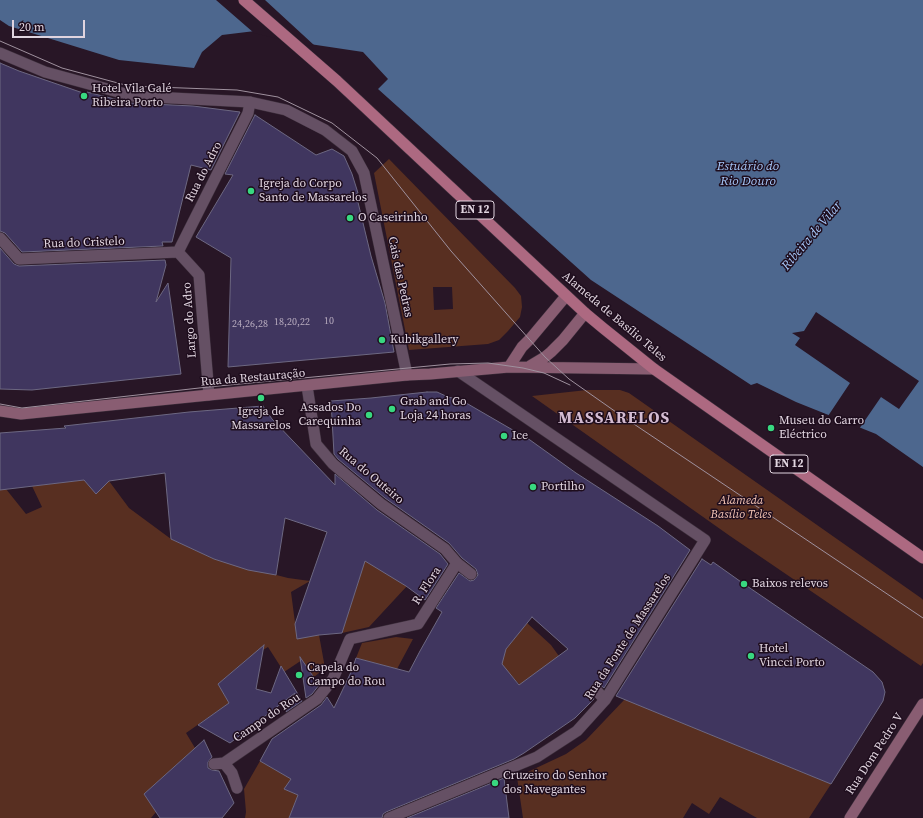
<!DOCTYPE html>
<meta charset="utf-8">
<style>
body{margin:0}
#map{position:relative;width:923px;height:818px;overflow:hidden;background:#281626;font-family:"Source Serif 4",serif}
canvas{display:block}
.scale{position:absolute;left:12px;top:20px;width:73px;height:18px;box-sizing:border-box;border:2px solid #e0d4df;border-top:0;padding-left:5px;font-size:12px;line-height:14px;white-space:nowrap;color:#e0d4df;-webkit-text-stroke:3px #1e0d1d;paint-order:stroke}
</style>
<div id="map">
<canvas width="923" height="818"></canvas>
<div class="scale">20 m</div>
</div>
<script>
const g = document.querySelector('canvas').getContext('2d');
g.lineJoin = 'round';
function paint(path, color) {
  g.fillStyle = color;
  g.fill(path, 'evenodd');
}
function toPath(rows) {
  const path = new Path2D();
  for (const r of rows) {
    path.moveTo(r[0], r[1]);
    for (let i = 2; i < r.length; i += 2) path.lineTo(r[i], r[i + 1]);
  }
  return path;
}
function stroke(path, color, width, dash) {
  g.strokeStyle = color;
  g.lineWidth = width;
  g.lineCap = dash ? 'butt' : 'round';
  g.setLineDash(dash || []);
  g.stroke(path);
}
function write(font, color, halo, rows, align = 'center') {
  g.font = font + ' "Source Serif 4",serif';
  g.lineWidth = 3;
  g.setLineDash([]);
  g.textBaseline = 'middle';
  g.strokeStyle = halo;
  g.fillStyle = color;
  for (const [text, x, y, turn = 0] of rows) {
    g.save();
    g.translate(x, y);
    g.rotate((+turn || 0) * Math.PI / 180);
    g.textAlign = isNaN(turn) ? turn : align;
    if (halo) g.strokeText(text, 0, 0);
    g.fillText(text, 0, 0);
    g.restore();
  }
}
const green = toPath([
 [389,159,515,288,521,296,522,307,520,317,508,331,499,340,488,344,409,350,374,173],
 [433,287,452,287,453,309,434,310],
 [587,390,620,390,629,393,921,598,923,600,923,663,921,666,730,536,532,396],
 [84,480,96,494,109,481,129,508,171,539,214,559,288,578,310,581,291,592,297,638,319,635,325,668,314,677,302,660,284,672,268,647,246,660,218,684,229,703,186,733,195,748,144,794,156,812,151,818,0,818,0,484,6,489,26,514,42,507,32,486],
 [365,560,407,586,369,627,342,633],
 [527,623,551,645,561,659,537,672,520,685,507,671,493,682,506,649],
 [396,637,413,639,397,669,356,658,362,643],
 [625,699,831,784,809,818,757,818,720,797,709,814,692,803,683,818,523,818,517,777,566,754,586,740],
 [260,761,291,779,285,789,298,795,289,818,245,818,246,812,244,789]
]);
const water = toPath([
 [0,0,923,0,923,467,876,434,796,402,757,383,751,385,591,280,378,89,388,79,363,52,303,43,255,31,222,35,202,52,194,68,119,60,9,26,0,20]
]);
const pier = toPath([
 [216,0,265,0,315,46,303,45,254,33],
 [816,312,919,381,899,409,881,397,859,429,828,416,850,383,795,345,800,338,792,333,804,331]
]);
const building = toPath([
 [0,63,19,71,86,94,87,92,130,103,193,106,240,112,211,170,191,165,172,242,162,242,163,246,22,252,5,233,0,231,0,63],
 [255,115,316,155,332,149,344,156,352,174,358,193,356,194,371,256,385,303,394,352,228,367,231,258,196,237,233,175,225,174,255,115],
 [0,248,14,264,19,266,165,260,166,265,156,302,168,283,181,374,32,390,0,389,0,248],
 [427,392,437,392,448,397,461,400,530,440,576,473,658,526,690,550,604,688,598,683,592,685,589,691,594,699,575,718,524,753,514,759,386,812,383,814,382,818,289,818,298,795,284,789,291,779,260,761,272,739,321,705,327,697,334,708,352,670,356,658,409,672,420,651,442,612,436,608,459,573,470,581,474,580,478,575,476,569,462,558,449,543,385,498,338,459,334,454,331,401,371,398,427,392],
 [532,617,568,649,519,685,502,664,506,649,532,617],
 [263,406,272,419,335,485,335,474,377,510,440,554,448,564,425,600,406,586,365,561,342,633,319,635,297,639,295,624,327,532,285,518,276,575,248,570,214,559,171,539,165,473,109,481,96,494,84,480,0,490,0,433,66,428,64,426,189,412,263,406],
 [702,559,711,565,713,562,744,584,873,672,882,682,885,692,883,701,831,784,616,696,702,559],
 [264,645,256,689,271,693,281,666,302,701,286,712,295,693,230,743,198,725,229,703,218,684,264,645],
 [300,657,319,685,312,694,306,698,300,657],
 [204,740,212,757,208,762,208,768,212,770,219,771,234,803,222,818,160,818,144,794,204,740],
 [504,778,509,818,407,818,504,778]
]);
const pedestrian = toPath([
 [457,563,471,574],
 [596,690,605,700]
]);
const minor = toPath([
 [0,53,45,72,133,96,250,102,286,110,325,130,352,151,364,173,407,375],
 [0,238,19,259,178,252],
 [178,252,248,113,250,102],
 [178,252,199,275,209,395],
 [224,763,232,773,237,788],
 [214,764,224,763,317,699,333,679,350,639,418,624,457,563,445,549,381,504,333,464,316,444,307,386],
 [389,818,537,757,577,731,605,700,705,540,458,371]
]);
const secondary = toPath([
 [530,366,545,357,551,352,563,340,585,313],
 [509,367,522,347,530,339,566,296],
 [0,411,21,414,407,375,430,374,509,367,654,369],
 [850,818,923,704]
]);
const primary = toPath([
 [244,0,337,81,585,313,603,328,654,369,923,558]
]);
const tram = toPath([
 [0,41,62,68,129,86,237,90,278,97,332,123,377,158,451,251,545,357,569,379,616,412,923,618],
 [0,404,22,408,208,387,450,364,488,363,523,368,544,373,570,385]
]);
const markers = [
 [84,96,4,"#38d880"],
 [251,191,4,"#38d880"],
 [350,218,4,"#38d880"],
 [382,340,4,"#38d880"],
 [261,398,4,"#38d880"],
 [392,409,4,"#38d880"],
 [369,415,4,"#38d880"],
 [771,428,4,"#38d880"],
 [504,436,4,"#38d880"],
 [533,487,4,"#38d880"],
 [744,584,4,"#38d880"],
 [751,656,4,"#38d880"],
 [299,675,4,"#38d880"],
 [495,783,4,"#38d880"]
];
const numberNames = [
 ["10",329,321],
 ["18,20,22",292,322],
 ["24,26,28",250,324]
];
const shields = [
 [475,210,38],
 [789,464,38]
];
const shieldNames = [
 ["EN 12",475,210],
 ["EN 12",789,464]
];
const poiNames = [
 ["Hotel Vila Galé",92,89],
 ["Ribeira Porto",92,103],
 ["Igreja do Corpo",259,184],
 ["Santo de Massarelos",259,198],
 ["O Caseirinho",358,218],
 ["Kubikgallery",390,340],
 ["Grab and Go",400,402],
 ["Loja 24 horas",400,416],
 ["Assados Do",361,408,"right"],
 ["Carequinha",361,422,"right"],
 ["Igreja de",261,412,"center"],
 ["Massarelos",261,426,"center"],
 ["Museu do Carro",779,421],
 ["Eléctrico",779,435],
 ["Ice",512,436],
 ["Portilho",541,487],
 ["Baixos relevos",752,584],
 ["Hotel",759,649],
 ["Vincci Porto",759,663],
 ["Capela do",307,668],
 ["Campo do Rou",307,682],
 ["Cruzeiro do Senhor",503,776],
 ["dos Navegantes",503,790]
];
const streetNames = [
 ["Rua do Adro",204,172,-63],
 ["Rua do Cristelo",84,243,-2],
 ["Cais das Pedras",400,277,78],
 ["Alameda de Basílio Teles",614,317,40],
 ["Largo do Adro",190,320,-94],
 ["Rua da Restauração",253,378,-5],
 ["Rua do Outeiro",371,476,40],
 ["R. Flora",427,586,-57],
 ["Rua da Fonte de Massarelos",628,637,-57],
 ["Campo do Rou",267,718,-34],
 ["Rua Dom Pedro V",875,754,-57]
];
const parkNames = [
 ["Alameda",741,501],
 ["Basílio Teles",741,515]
];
const waterNames = [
 ["Estuário do",748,167],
 ["Rio Douro",748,182],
 ["Ribeira de Vilar",812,236,-50]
];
const districtNames = [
 ["MASSARELOS",614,419]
];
paint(green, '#582f21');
paint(water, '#4d678e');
paint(pier, '#281626');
paint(building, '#40365f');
stroke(building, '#6d6882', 1);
stroke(pedestrian, '#3e303d', 12);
stroke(minor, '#3e303d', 12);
stroke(secondary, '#3e303d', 12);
stroke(primary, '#3e303d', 12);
stroke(pedestrian, '#655064', 11);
stroke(minor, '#655064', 11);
stroke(secondary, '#895d72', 11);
stroke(primary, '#ad6981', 11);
stroke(tram, '#9f919e', 1);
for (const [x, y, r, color] of markers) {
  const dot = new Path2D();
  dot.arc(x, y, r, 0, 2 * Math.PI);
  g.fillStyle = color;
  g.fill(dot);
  stroke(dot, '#1e0d1d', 1.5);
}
write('10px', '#b8acbf', null, numberNames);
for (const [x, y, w] of shields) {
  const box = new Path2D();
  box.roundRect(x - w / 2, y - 9, w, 18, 3);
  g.fillStyle = '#1e0d1d';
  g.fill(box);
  stroke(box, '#e0d4df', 1);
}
write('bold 11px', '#e0d4df', null, shieldNames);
write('12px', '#e0d4df', '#1e0d1d', poiNames, 'left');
write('12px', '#e0d4df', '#1e0d1d', streetNames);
write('italic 12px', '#f4c4b4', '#1e0d1d', parkNames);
write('italic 13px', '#a6c7f9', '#1e0d1d', waterNames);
g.letterSpacing = '1px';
write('bold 16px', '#d4bcd2', '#1e0d1d', districtNames);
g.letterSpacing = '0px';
</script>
